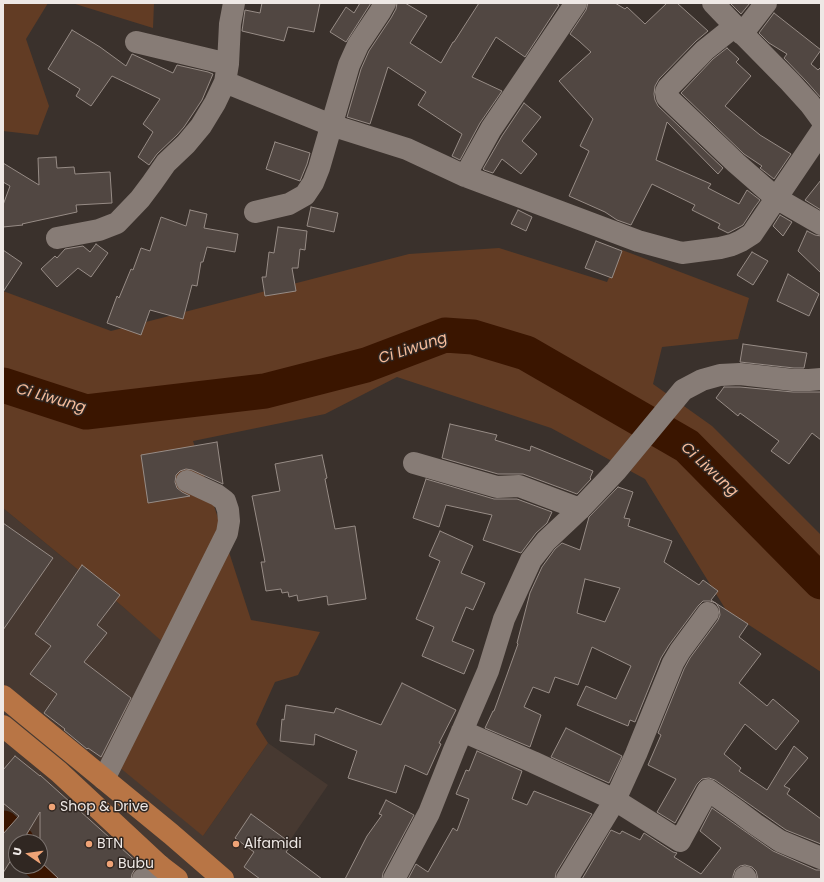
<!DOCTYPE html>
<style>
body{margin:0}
#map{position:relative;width:824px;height:882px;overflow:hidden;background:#3a312c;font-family:Poppins,sans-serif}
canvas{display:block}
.frame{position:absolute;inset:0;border:4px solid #eee8e5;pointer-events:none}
.north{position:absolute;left:8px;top:834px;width:40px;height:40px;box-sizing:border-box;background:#302722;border:1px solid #7c7470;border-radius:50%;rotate:283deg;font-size:11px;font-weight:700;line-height:16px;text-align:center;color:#eee8e5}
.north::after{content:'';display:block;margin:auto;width:14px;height:18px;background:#efa376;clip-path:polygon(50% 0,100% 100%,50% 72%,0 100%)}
</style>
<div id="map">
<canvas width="824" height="882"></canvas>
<div class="frame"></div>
<div class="north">U</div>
</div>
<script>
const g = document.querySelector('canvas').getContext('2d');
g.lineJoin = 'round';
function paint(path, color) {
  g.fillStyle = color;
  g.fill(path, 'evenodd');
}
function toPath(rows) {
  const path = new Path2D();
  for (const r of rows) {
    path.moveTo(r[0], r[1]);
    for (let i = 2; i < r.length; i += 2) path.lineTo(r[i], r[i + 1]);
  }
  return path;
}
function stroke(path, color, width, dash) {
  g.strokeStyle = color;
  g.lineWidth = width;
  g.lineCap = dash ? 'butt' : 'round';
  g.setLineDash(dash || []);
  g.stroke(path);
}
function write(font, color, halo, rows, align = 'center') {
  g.font = font + ' Poppins,sans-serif';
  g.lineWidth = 3;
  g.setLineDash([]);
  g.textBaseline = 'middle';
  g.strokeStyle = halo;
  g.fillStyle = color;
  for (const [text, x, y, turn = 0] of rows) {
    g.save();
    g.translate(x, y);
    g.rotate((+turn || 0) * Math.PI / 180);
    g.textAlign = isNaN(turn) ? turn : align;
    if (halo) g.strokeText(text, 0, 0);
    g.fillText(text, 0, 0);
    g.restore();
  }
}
const built = toPath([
 [3,508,122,606,167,645,203,836,268,743,328,785,282,852,317,879,63,879,40,842,19,842,3,829]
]);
const green = toPath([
 [3,3,48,3,26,39,49,106,38,135,3,131],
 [72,3,154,3,153,28],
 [499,248,607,282,622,250,749,298,738,339,662,347,653,384,712,426,821,535,821,672,726,610,645,479,551,428,397,377,325,414,193,441,251,620,320,632,298,675,275,682,256,724,268,743,203,836,113,762,166,645,122,606,3,508,3,291,111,331,409,254]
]);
const river = toPath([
 [3,385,86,412,265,391,366,365,445,335,473,337,526,353,687,446,821,582],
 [3,828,17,842],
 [40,863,58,879]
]);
const building = toPath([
 [262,3,320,3,314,32,288,27,284,41,242,31,245,10,260,13,262,3],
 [360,3,371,3,346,42,330,32,346,7,354,13,360,3],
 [397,3,405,3,427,16,410,43,441,63,453,42,454,42,479,3,556,3,559,5,525,57,496,37,472,77,502,91,480,123,460,160,452,156,462,134,418,105,426,92,388,67,370,124,347,117,361,69,369,51,391,18,396,9,397,3],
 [588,3,615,3,625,9,627,7,645,24,667,3,677,3,708,31,696,41,659,79,655,86,654,94,655,100,658,106,723,168,718,174,667,122,656,160,711,184,708,188,739,204,747,190,760,200,754,208,743,225,728,233,718,228,720,224,692,210,695,205,652,184,631,225,617,220,605,212,569,196,589,151,580,146,593,119,559,81,591,52,579,41,570,34,586,10,588,3],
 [730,3,750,3,741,14,730,3],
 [774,13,821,50,811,64,818,70,821,67,821,98,807,82,784,58,787,54,769,43,759,33,774,13],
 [72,30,100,47,126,66,132,54,173,73,177,65,208,72,213,74,202,100,184,127,177,135,157,154,149,165,138,157,153,132,143,124,160,99,112,76,91,106,76,96,80,89,48,69,72,30],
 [727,48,739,59,736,62,751,76,725,106,760,135,791,154,774,179,760,168,762,166,744,154,681,93,713,59,727,48],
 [524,103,541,117,522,141,537,154,521,174,502,159,493,173,484,170,483,169,502,136,524,103],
 [275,142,310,153,307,164,300,181,266,169,275,142],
 [56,157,57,168,74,167,75,174,110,172,112,203,76,205,77,212,22,224,23,225,3,227,3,205,10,186,3,182,3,163,39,185,38,158,56,157],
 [821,180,821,210,805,200,821,180],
 [311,207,338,213,334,232,307,226,311,207],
 [190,210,207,214,204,228,238,234,235,252,207,247,203,262,201,262,197,286,192,285,183,319,150,310,141,335,107,323,117,296,119,298,131,269,133,270,141,248,150,251,161,217,186,226,190,210],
 [518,210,532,217,526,231,511,224,518,210],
 [780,215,792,222,783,236,773,226,780,215],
 [278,227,307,231,305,250,300,249,298,268,292,268,296,291,265,296,262,277,266,277,269,252,274,253,278,227],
 [807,231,815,235,821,236,821,273,798,251,807,231],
 [596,241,622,251,612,278,585,268,596,241],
 [96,244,108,253,91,277,78,268,57,287,41,269,55,256,57,258,65,249,83,246,90,252,96,244],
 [3,250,22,263,3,292,3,250],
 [752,252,768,261,753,285,737,275,752,252],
 [788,274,819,294,809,316,777,301,788,274],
 [743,344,807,353,804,368,794,368,740,362,743,344],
 [724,387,740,387,793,392,821,392,821,440,812,433,789,464,771,451,779,441,740,413,738,416,716,398,724,387],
 [450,424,497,435,495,440,530,451,531,446,593,471,590,478,591,479,577,494,523,474,498,474,442,458,450,424],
 [217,442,223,484,192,470,186,469,180,471,176,475,175,482,177,488,182,492,190,496,148,503,141,455,217,442],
 [322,455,327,478,325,479,335,529,355,526,366,599,328,605,327,596,298,601,297,595,289,597,288,592,282,593,281,589,266,591,261,562,265,562,252,496,280,491,275,464,322,455],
 [426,479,494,499,517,499,552,512,547,523,536,533,521,553,483,540,492,515,446,505,439,527,413,518,426,479],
 [618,487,633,492,624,518,630,519,628,526,672,541,664,562,699,585,703,580,718,591,711,600,748,624,739,637,761,654,739,683,767,706,773,699,799,721,776,750,745,724,724,754,741,768,739,771,767,790,794,746,808,758,784,786,790,789,787,794,821,819,821,844,786,830,715,780,709,778,702,779,697,784,675,823,657,812,676,779,648,765,661,735,658,733,684,669,690,658,718,620,720,615,719,608,716,603,710,601,703,601,698,606,669,645,661,658,635,722,630,720,628,726,577,705,586,686,616,699,631,666,592,647,578,685,555,677,549,693,533,687,524,707,541,715,530,747,485,728,493,711,494,711,518,644,517,643,530,593,542,567,555,549,562,543,580,550,589,517,618,487],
 [585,579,620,588,605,622,577,613,585,579],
 [3,523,53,558,3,630,3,523],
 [440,531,473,546,461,573,485,583,473,610,466,607,452,641,474,650,464,674,422,656,434,627,416,619,440,561,429,556,440,531],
 [82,565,120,595,97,625,107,633,84,662,131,698,101,757,88,748,87,749,64,730,65,729,44,713,57,694,30,674,51,646,35,634,82,565],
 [402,683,456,710,439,743,441,744,427,775,405,765,396,793,348,778,357,751,315,734,314,745,280,741,282,719,284,720,286,705,334,713,336,708,381,725,402,683],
 [566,728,622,756,609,783,551,757,566,728],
 [477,751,522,771,512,799,527,805,534,791,592,814,556,873,555,879,408,879,416,864,428,872,453,828,457,831,469,799,456,794,466,770,469,771,477,751],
 [15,756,40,776,40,775,140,865,135,869,132,874,131,879,59,879,40,861,40,812,22,842,16,842,16,852,3,873,3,834,19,816,3,803,3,770,15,756],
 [386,800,414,815,383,873,382,879,345,879,367,836,382,815,379,814,386,800],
 [712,808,773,851,816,870,821,870,821,879,758,879,756,871,752,867,745,865,740,866,735,870,733,876,733,879,582,879,611,830,620,834,622,831,640,840,644,833,673,852,677,853,674,857,701,874,721,848,700,831,712,808],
 [251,814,292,844,286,852,322,879,260,879,244,867,254,852,235,838,251,814]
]);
const minor = toPath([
 [713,3,735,26],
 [742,34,766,3],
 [136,42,228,64],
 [225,82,331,125,407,149,465,176,638,241,682,253,720,248,732,245,741,241,752,234,821,132],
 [821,119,810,104,790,82,735,26,705,50,668,88,666,92,667,97,669,99,736,163,776,198,821,224],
 [465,176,491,129,576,3],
 [255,212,289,204,305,195,313,183,319,168,349,65,358,45,380,12,385,3],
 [57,238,99,230,117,223,140,199,152,183,166,163,186,144,201,126,215,103,225,82,228,64,230,24,234,3],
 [414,463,497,487,519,486,580,509],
 [462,731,533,762,615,800,680,841,708,790,739,812,755,824,780,841,821,858],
 [104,779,227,533,229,521,228,510,225,501,217,495,187,481],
 [745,877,746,879],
 [143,879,160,866],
 [394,879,429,813,454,750,488,671,504,619,531,560,546,541,580,509,616,471,683,390,702,380,720,375,740,374,793,380,809,380,821,379],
 [567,879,615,800,636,754,673,663,680,651,708,613]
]);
const major = toPath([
 [3,696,104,779,171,834,223,879],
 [3,726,59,772,160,866,177,879]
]);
const markers = [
 [52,807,4,"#efa376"],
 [89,844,4,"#efa376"],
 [236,844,4,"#efa376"],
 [110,864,4,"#efa376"]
];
const poiNames = [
 ["Shop & Drive",60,807],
 ["BTN",97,844],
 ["Alfamidi",244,844],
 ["Bubu",118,864]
];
const waterNames = [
 ["Ci Liwung",413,349,-18],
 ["Ci Liwung",51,399,16],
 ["Ci Liwung",709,470,43]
];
paint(built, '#473931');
paint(green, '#623c24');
stroke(river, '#3a1500', 35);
paint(building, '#514742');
stroke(building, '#978c86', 1);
stroke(minor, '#877c76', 22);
stroke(major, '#b87545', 22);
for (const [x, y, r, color] of markers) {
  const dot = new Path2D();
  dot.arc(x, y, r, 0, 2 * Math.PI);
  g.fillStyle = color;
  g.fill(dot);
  stroke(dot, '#302722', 1.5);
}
write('14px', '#eee8e5', '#302722', poiNames, 'left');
write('italic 15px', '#f7bd9c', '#302722', waterNames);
</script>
